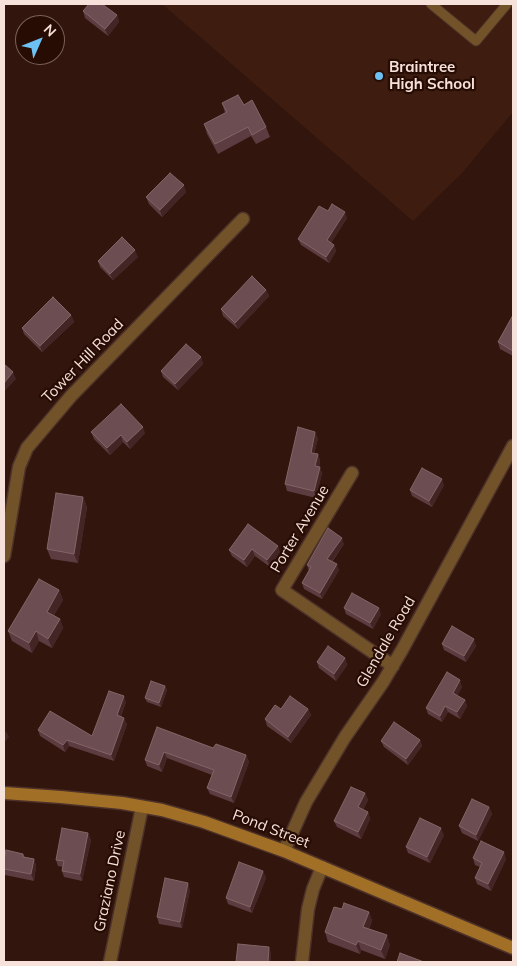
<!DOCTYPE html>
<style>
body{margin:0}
#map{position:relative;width:517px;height:966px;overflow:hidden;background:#32150c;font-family:Mulish,sans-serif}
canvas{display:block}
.frame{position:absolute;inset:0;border:5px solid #f6e2db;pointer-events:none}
.north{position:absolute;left:15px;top:15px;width:50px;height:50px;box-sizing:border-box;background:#270c04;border:1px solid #7a625a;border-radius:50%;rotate:46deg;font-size:14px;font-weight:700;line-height:20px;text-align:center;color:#f6e2db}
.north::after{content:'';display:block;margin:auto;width:18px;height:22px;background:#6ec2f3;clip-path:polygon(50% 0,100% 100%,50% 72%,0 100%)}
</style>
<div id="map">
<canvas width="517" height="966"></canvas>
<div class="frame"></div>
<div class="north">N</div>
</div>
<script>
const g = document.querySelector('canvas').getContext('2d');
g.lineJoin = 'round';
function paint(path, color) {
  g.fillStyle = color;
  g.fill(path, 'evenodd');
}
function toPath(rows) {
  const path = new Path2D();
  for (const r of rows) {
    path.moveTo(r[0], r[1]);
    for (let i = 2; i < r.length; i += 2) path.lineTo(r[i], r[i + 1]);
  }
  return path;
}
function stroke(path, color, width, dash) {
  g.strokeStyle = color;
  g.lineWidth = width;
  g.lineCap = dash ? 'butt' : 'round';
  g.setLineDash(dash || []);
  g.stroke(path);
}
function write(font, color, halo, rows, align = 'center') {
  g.font = font + ' Mulish,sans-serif';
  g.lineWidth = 4.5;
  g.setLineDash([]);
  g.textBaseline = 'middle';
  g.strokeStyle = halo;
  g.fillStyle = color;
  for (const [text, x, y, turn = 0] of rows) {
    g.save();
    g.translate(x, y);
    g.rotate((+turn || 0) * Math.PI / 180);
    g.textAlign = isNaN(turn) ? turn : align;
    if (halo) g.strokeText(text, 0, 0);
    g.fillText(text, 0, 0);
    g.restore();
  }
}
const built = toPath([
 [162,4,513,4,513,112,463,172,413,221]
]);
const service = toPath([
 [431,4,476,41,507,4]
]);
const minor = toPath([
 [352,473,282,590,393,666],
 [4,556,19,467,27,448,71,396,243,219],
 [284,851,306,802,345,737,383,682,402,650,513,446],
 [110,962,142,807],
 [302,962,308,909,313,889,322,867]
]);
const secondary = toPath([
 [4,793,61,797,122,803,162,810,204,822,284,851,513,948]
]);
const wall = toPath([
 [83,11,117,15,119,22,108,36,85,18],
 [222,103,244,105,266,127,270,137,256,144,251,136,218,154,207,134,204,124,225,113],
 [186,192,162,217,149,204,146,197],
 [328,211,347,218,331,243,334,245,336,251,329,263,301,245,298,239],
 [138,257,113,280,100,267,98,261],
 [266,290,269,296,238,329,223,316,221,309],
 [71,315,74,322,42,352,24,334,22,328],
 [513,315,513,356,500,349,498,342],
 [201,357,203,364,178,390,163,377,161,371],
 [91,432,145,433,130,449,123,442,110,455,94,439],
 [318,438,314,453,318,454,320,461,319,467,322,473,316,498,287,491,285,484],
 [444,485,432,507,412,496,410,490],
 [83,497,87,507,78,563,51,559,47,549],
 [248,524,280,552,270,567,255,556,247,567,232,556,229,550],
 [344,544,332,562,339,570,322,599,304,589,302,583,309,571,307,565],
 [59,590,63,600,54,615,60,619,63,628,52,648,39,641,32,653,12,641,8,631],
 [344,608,381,614,373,629,346,614],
 [442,644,476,646,466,662,444,650],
 [345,658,347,665,336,681,319,668,317,662],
 [165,686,167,690,161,707,147,702,145,698],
 [462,687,457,696,465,700,467,706,460,719,448,712,442,722,428,714,426,708],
 [126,702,121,716,127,724,114,761,69,746,65,752,40,736,38,730,92,736],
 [281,709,308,709,311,715,291,743,267,726,265,719],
 [157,727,213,748,246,755,249,762,234,803,210,794,207,788,212,775,167,758,162,772,147,766,145,760],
 [420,740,422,746,408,765,384,747,381,741],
 [365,793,368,800,363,810,368,812,370,819,361,839,337,827,334,821],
 [489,807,492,814,478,841,462,833,459,826],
 [88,833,91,840,82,881,64,877,62,871,63,867,58,866,56,860],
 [444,835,430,863,408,853,406,847],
 [23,854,25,857,34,859,36,866,34,881,5,875,4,873,4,860],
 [473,858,506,859,491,891,477,884,475,878,480,867,475,865],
 [263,871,266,878,252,913,228,904,226,898],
 [190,890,182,928,159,924,157,917],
 [342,909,369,912,372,921,369,929,390,945,385,959,361,950,360,954,328,942,325,932]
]);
const shadedWall = toPath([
 [117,15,119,22,108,36,105,29],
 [184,185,186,192,162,217,160,210],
 [345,212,347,218,329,246,327,240],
 [334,245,336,251,329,263,326,257],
 [135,250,138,257,113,280,110,274],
 [266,290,269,296,238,329,235,323],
 [71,315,74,322,42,352,40,346],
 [201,357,203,364,178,390,175,384],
 [13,372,16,379,4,392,4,383],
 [143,427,145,433,130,449,127,442],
 [315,432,318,438,313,459,311,453],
 [121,435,123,442,110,455,107,448],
 [318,454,320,461,318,472,315,466],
 [320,467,322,473,316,498,314,491],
 [442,479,444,485,432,507,429,501],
 [83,497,87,507,78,563,74,554],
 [342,538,344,544,329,565,327,559],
 [278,546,280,552,270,567,267,560],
 [252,549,255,556,247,567,244,560],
 [337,564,339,570,322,599,320,593],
 [59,590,63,600,50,621,47,612],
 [379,608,381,614,373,629,370,623],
 [60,619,63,628,52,648,48,639],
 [36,631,39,641,32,653,29,643],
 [474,639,476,646,466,662,464,656],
 [345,658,347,665,336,681,334,674],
 [460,680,462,687,455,700,453,693],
 [165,686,167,690,161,707,159,703],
 [124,696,126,702,119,721,117,715],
 [465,700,467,706,460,719,457,712],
 [445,706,448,712,442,722,440,716],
 [308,709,311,715,291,743,288,737],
 [124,718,127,724,114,761,111,755],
 [6,731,9,737,4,743,4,734],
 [67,740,69,746,65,752,63,745],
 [420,740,422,746,408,765,406,759],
 [164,752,167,758,162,772,159,765],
 [246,755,249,762,234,803,231,797],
 [365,793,368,800,361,814,358,807],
 [489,807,492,814,478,841,476,835],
 [368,812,370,819,361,839,358,832],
 [441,828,444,835,430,863,427,857],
 [88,833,91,840,82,881,80,874],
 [504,852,506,859,491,891,488,884],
 [34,859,36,866,34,881,31,874],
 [263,871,266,878,252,913,250,907],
 [188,883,190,890,182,928,180,922],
 [369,912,372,921,366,936,363,927],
 [387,935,390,945,385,959,381,950],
 [358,941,361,950,360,954,356,945],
 [269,947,271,953,271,962,268,962]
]);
const building = toPath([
 [89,4,102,4,117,15,105,29,83,11,89,4],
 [238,95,244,105,252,100,266,127,252,135,248,127,215,144,204,124,227,112,222,103,238,95],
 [170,173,184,185,160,210,146,197,170,173],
 [332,204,345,212,327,240,334,245,326,257,298,239,319,206,328,211,332,204],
 [122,237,135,250,110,274,98,261,122,237],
 [252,276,266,290,235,323,221,309,252,276],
 [53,297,71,315,40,346,22,328,53,297],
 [513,315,513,351,498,342,513,315],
 [186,344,201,357,175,384,161,371,186,344],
 [4,364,13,372,4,383,4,364],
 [121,404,143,427,127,442,121,435,107,448,91,432,121,404],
 [298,427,315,432,311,453,318,454,315,466,320,467,314,491,285,484,298,427],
 [422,468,442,479,429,501,410,490,422,468],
 [56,493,83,497,74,554,47,549,56,493],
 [248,524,278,546,267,560,252,549,244,560,229,550,248,524],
 [328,528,342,538,327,559,337,564,320,593,302,583,311,567,307,565,328,528],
 [39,579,59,590,47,612,60,619,48,639,36,631,29,643,8,631,39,579],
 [352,593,379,608,370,623,344,608,352,593],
 [452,626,474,639,464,656,442,644,452,626],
 [328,646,345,658,334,674,317,662,328,646],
 [447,672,460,680,453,693,465,700,457,712,445,706,440,716,426,708,447,672],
 [151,681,165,686,159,703,145,698,151,681],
 [109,691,124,696,117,715,124,718,111,755,67,740,63,745,38,730,50,711,92,736,109,691],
 [290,696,308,709,288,737,265,719,275,705,281,709,290,696],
 [394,722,420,740,406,759,381,741,394,722],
 [157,727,213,748,216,744,246,755,231,797,207,788,214,770,164,752,159,765,145,760,157,727],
 [351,787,365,793,358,807,368,812,358,832,334,821,351,787],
 [472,799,489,807,476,835,459,826,472,799],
 [420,818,441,828,427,857,406,847,420,818],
 [62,828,88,833,80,874,62,871,64,861,56,860,62,828],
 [481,841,504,852,488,884,475,878,482,863,473,858,481,841],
 [6,850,23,854,23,857,34,859,31,874,4,869,4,860,6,850],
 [239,862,263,871,250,907,226,898,239,862],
 [165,878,188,883,180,922,157,917,165,878],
 [344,903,369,912,363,927,387,935,381,950,358,941,356,945,325,932,334,907,342,909,344,903],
 [238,944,269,947,268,962,236,962,238,944],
 [400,953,424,962,397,962,400,953]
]);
const markers = [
 [379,76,5,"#6ec2f3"]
];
const poiNames = [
 ["Braintree",389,67],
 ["High School",389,84]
];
const streetNames = [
 ["Tower Hill Road",83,361,-46],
 ["Porter Avenue",300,529,-59],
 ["Glendale Road",386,642,-60],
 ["Pond Street",271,829,21],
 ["Graziano Drive",110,881,-78]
];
paint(built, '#3e1c10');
stroke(service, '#4d3229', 11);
stroke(minor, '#4d3229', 15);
stroke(secondary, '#4d3229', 15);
stroke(service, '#725229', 9);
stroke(minor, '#725229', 12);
stroke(secondary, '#a26f26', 12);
paint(wall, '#5c3c41');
paint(shadedWall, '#442525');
paint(building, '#6c4d51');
stroke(building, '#826567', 1);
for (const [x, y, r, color] of markers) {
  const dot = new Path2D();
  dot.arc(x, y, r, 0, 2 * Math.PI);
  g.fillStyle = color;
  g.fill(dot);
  stroke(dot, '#270c04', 2);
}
write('bold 15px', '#f6e2db', '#270c04', poiNames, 'left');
write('15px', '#f6e2db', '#270c04', streetNames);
</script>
